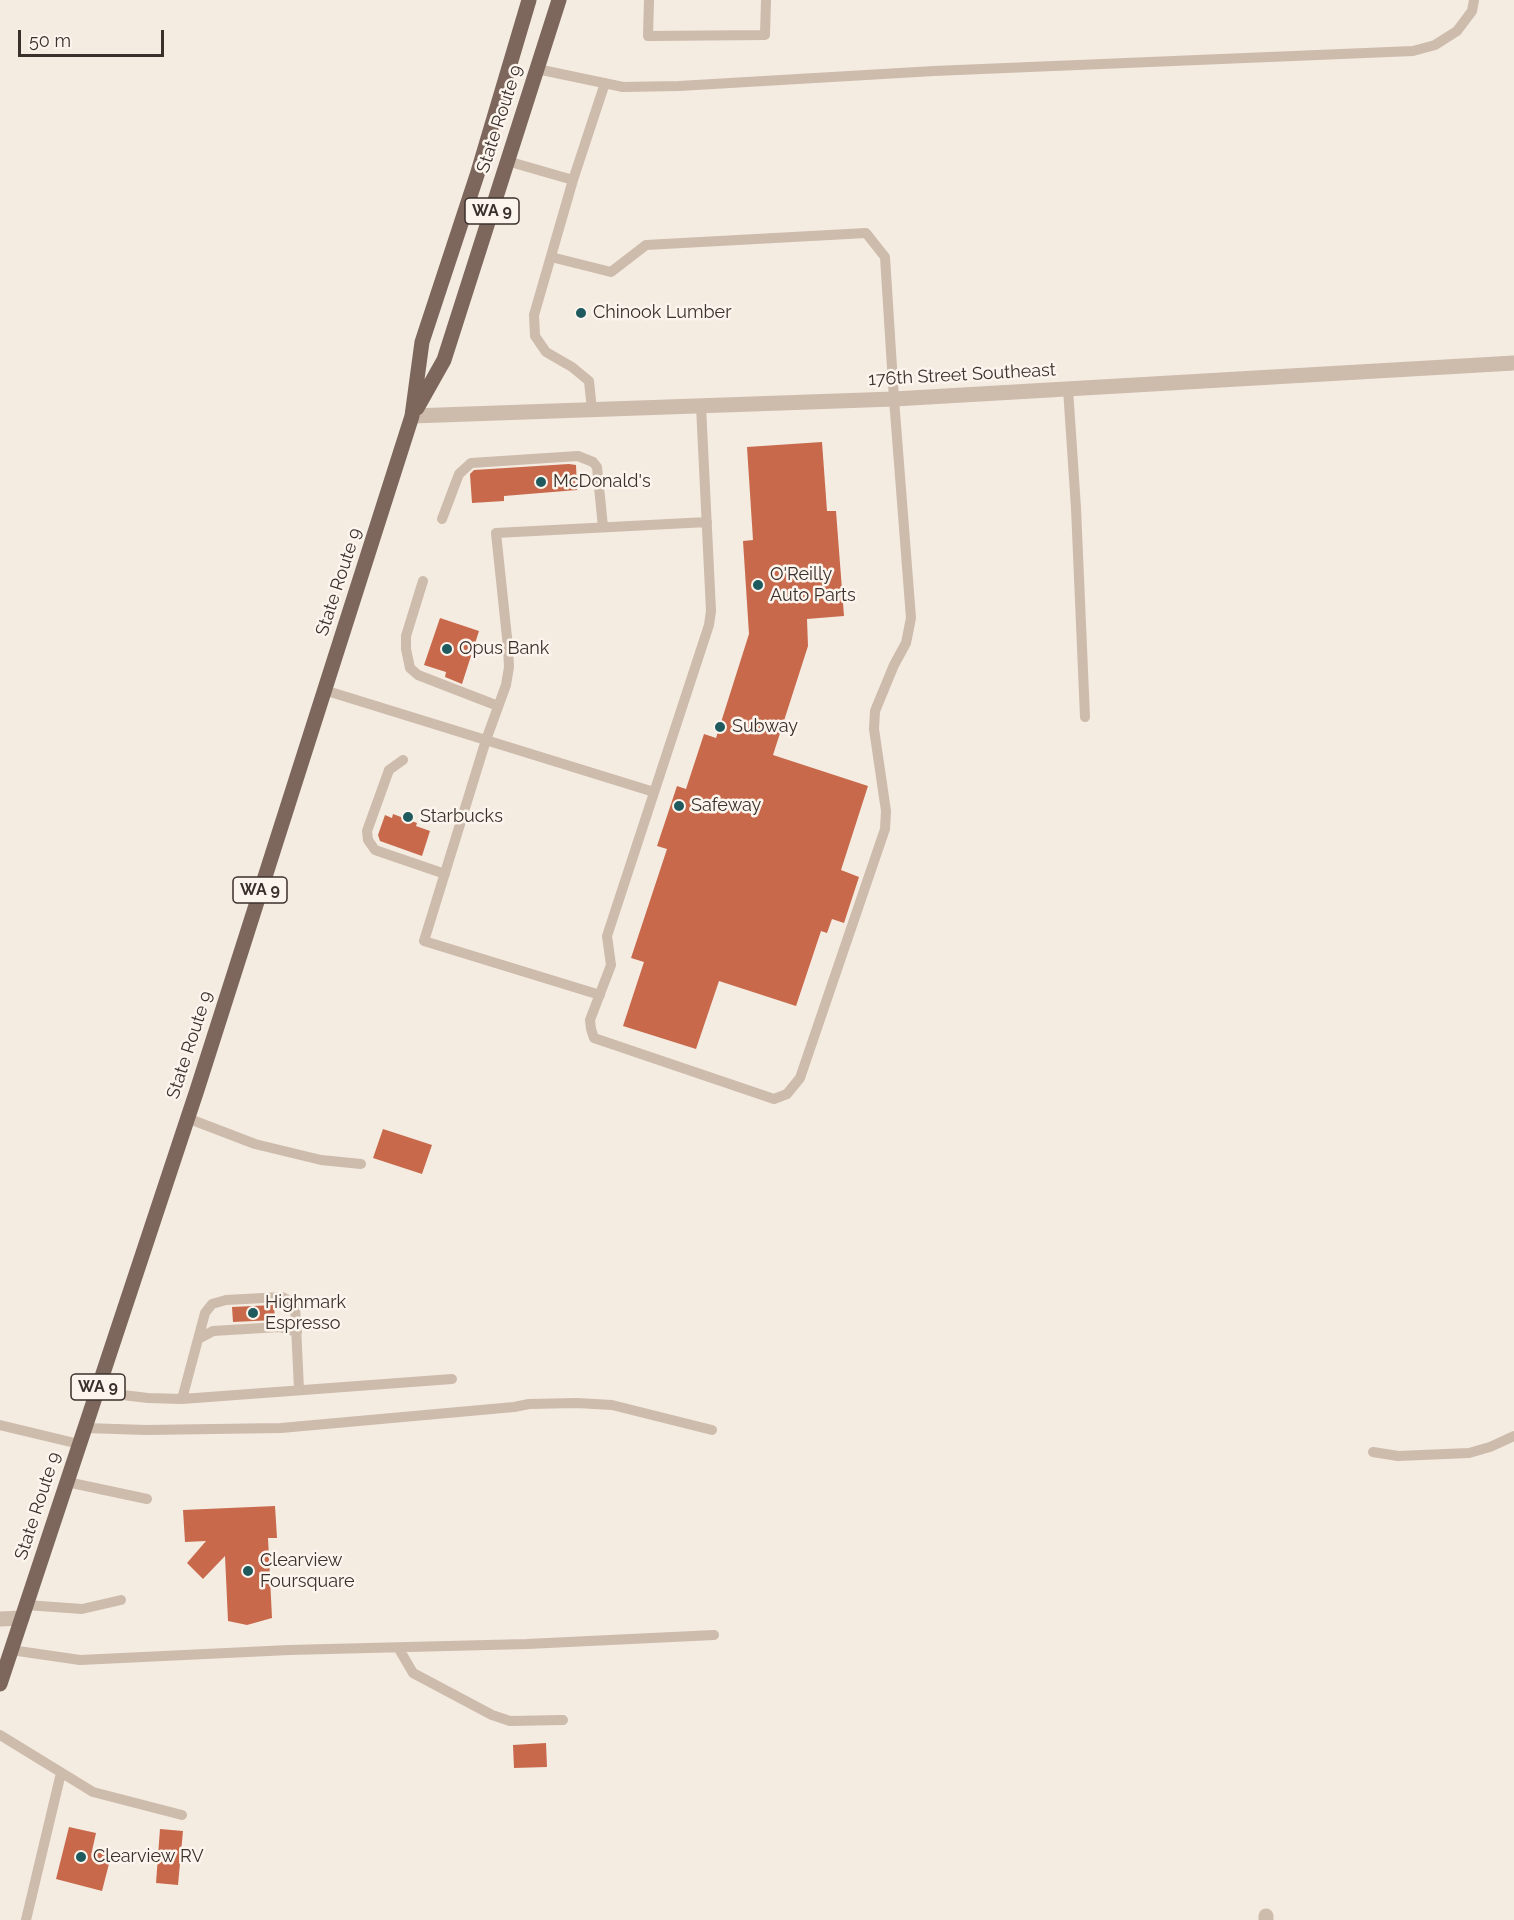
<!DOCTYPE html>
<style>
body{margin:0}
#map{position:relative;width:1514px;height:1920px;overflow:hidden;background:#f4ebe1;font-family:Raleway,sans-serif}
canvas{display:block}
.scale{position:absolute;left:18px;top:30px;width:146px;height:27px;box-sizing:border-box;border:3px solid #3b302b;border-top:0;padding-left:8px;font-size:18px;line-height:21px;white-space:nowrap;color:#3b302b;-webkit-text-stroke:4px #fbf5ee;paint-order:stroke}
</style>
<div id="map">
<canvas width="1514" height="1920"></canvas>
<div class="scale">50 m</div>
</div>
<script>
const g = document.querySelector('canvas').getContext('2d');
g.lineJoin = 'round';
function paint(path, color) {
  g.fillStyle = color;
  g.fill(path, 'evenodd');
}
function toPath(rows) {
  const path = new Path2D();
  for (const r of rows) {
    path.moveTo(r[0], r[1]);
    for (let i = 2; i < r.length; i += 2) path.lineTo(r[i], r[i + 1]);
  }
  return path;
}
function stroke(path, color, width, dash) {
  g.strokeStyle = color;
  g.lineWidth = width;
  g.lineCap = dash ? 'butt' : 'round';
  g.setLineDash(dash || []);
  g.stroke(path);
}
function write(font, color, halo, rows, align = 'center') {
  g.font = font + ' Raleway,sans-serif';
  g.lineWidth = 5;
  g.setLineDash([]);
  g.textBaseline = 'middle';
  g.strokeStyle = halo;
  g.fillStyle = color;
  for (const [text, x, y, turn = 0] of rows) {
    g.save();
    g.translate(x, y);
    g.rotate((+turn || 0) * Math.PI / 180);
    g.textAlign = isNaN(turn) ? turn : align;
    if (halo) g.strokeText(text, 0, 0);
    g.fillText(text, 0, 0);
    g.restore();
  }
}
const building = toPath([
 [822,442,827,511,836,511,844,616,807,619,808,646,773,755,868,786,841,870,859,877,844,923,832,919,827,933,821,931,796,1006,719,981,696,1049,623,1026,644,962,631,958,667,849,657,846,677,786,686,789,704,734,716,738,749,634,743,541,753,540,747,447],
 [569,464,576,465,577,490,504,496,504,501,472,503,470,474,474,470],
 [440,618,479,631,462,684,445,677,446,672,424,665],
 [393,814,417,823,416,826,430,831,422,856,380,841,378,835,385,815,392,818],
 [383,1129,432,1145,422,1174,373,1158],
 [274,1305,275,1320,233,1322,232,1307],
 [275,1506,277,1538,268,1538,272,1618,247,1625,228,1621,225,1556,203,1579,187,1563,206,1541,185,1542,183,1510],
 [546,1743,547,1767,514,1768,513,1745],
 [69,1827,96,1833,92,1851,111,1856,102,1891,56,1879],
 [160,1829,183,1831,178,1885,156,1883]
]);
const service = toPath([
 [649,0,648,36,765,35,766,0],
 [537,69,623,87,679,86,934,71,1413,51,1435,45,1457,31,1472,11,1474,0],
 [507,161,573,180,534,315,535,336,546,352,572,367,589,381,592,410],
 [573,180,605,83],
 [551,257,611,272,646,245,866,233,885,257,894,399,911,618,906,643,894,665,875,711,874,729,886,811,885,829,800,1078,787,1094,774,1099,594,1038,591,1029,590,1020,611,965,607,936,709,625,711,611,701,406],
 [1068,389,1076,508,1085,717],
 [442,519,459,474,471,463,578,456,593,462,597,467,603,527],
 [423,581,406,636,406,649,410,668,418,675,498,706],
 [324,690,654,792],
 [403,760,389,770,367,831,368,840,375,850,445,874],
 [600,995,424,941,486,740,506,685,509,667,508,647,496,533,707,522],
 [187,1118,255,1144,321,1160,361,1164],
 [200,1338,213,1331,279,1327,297,1332],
 [97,1392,148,1398,182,1399,452,1379],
 [182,1399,205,1313,212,1304,226,1300,282,1297,295,1304,299,1390],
 [0,1425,79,1444],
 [85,1428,146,1430,281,1428,514,1407,529,1404,577,1403,612,1405,712,1430],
 [1373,1452,1398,1456,1469,1453,1490,1447,1514,1436],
 [67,1482,147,1499],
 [26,1605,82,1609,121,1600],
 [399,1649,413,1673,492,1715,510,1721,563,1720],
 [11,1650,80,1660,289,1650,527,1644,714,1635],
 [0,1735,93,1792,182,1815],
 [26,1920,61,1773]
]);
const minor = toPath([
 [1266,1916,1266,1920]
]);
const tertiary = toPath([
 [412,416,894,399,1514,363],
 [0,1619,22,1618]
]);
const primary = toPath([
 [417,408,444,360,559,0],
 [0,1684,197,1090,412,416,422,342,478,172,529,0]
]);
const markers = [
 [581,313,6,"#1f5a5e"],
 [541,482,6,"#1f5a5e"],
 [758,585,6,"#1f5a5e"],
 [447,649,6,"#1f5a5e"],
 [720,727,6,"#1f5a5e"],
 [679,806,6,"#1f5a5e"],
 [408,817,6,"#1f5a5e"],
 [253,1313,6,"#1f5a5e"],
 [248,1571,6,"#1f5a5e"],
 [81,1857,6,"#1f5a5e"]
];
const shields = [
 [492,211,54],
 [260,890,54],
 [98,1387,54]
];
const shieldNames = [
 ["WA 9",492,211],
 ["WA 9",260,890],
 ["WA 9",98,1387]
];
const streetNames = [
 ["State Route 9",500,119,-72],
 ["176th Street Southeast",962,375,-3],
 ["State Route 9",339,582,-72],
 ["State Route 9",190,1045,-72],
 ["State Route 9",38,1506,-72]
];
const poiNames = [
 ["Chinook Lumber",593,313],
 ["McDonald's",553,482],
 ["O'Reilly",770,575],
 ["Auto Parts",770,596],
 ["Opus Bank",459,649],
 ["Subway",732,727],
 ["Safeway",691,806],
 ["Starbucks",420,817],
 ["Highmark",265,1303],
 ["Espresso",265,1324],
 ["Clearview",260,1561],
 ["Foursquare",260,1582],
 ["Clearview RV",93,1857]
];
paint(building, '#c8694b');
stroke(service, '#cdbbac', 10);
stroke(minor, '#cdbbac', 15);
stroke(tertiary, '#cdbbac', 15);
stroke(primary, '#7d675c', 15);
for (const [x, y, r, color] of markers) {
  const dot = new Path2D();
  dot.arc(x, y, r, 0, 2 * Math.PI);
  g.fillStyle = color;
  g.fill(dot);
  stroke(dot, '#fbf5ee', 2);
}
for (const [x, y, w] of shields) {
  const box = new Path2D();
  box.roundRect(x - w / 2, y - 13, w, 26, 4.5);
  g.fillStyle = '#fbf5ee';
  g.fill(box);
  stroke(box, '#3b302b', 1.5);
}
write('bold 16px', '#3b302b', null, shieldNames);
write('18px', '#3b302b', '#fbf5ee', streetNames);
write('18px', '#3b302b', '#fbf5ee', poiNames, 'left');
</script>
